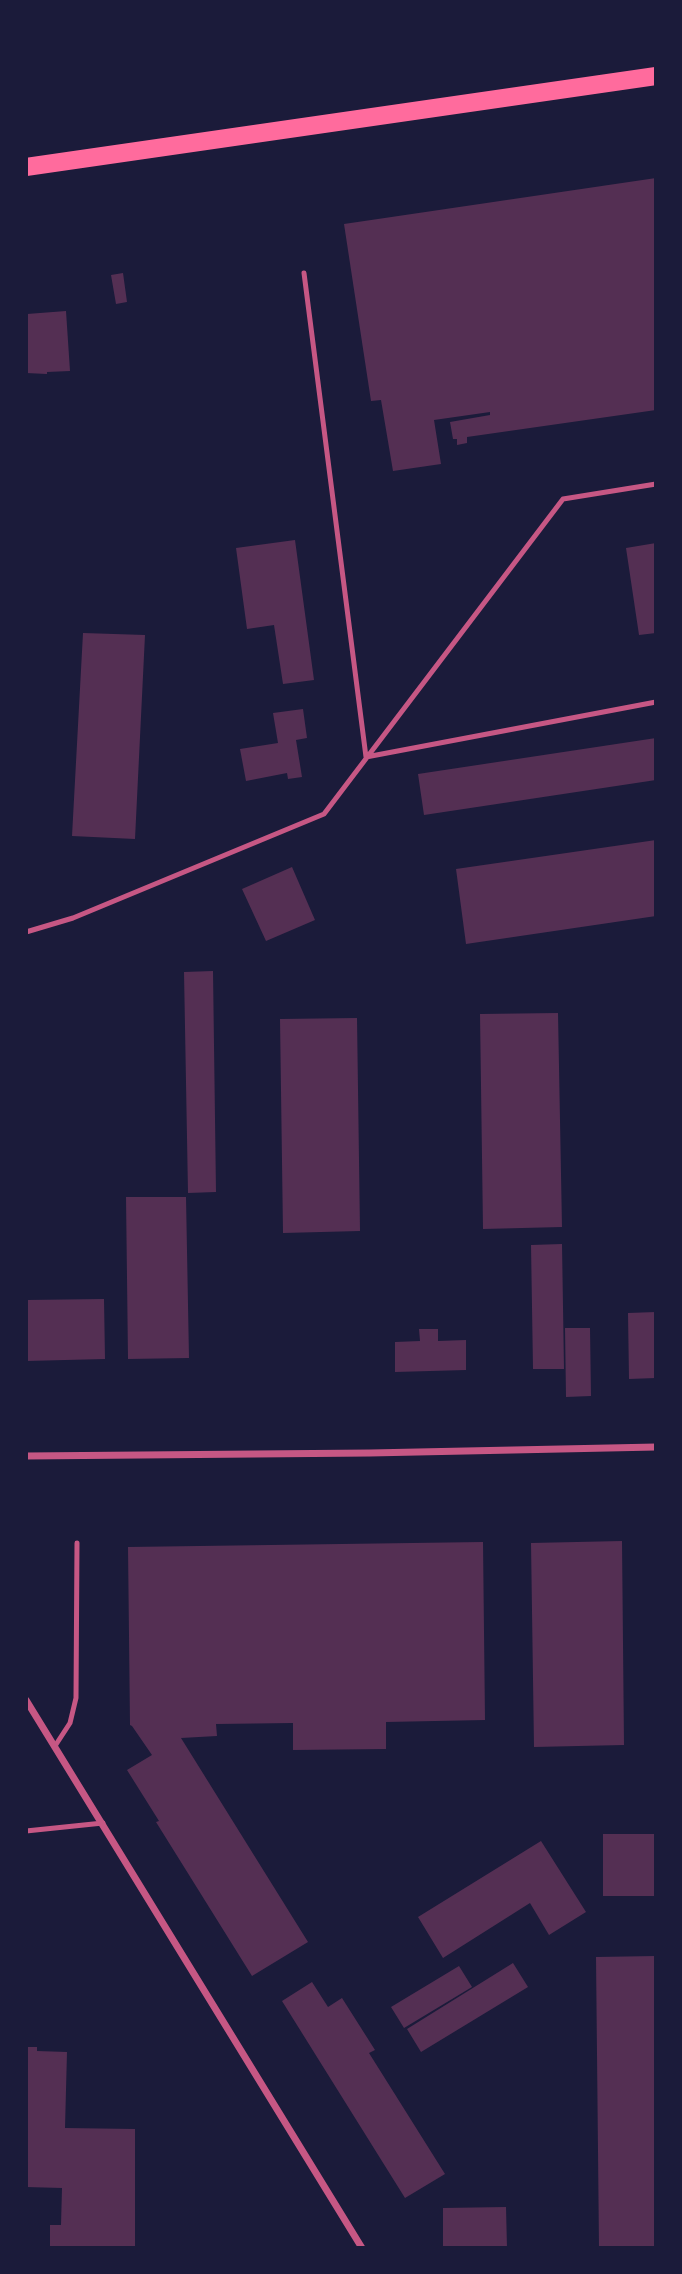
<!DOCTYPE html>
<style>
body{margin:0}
#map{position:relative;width:682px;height:2274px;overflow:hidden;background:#1b1b3a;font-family:"Open Sans",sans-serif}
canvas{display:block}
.frame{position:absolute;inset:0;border:28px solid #1b1b3a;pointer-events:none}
</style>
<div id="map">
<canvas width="682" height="2274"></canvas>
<div class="frame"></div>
</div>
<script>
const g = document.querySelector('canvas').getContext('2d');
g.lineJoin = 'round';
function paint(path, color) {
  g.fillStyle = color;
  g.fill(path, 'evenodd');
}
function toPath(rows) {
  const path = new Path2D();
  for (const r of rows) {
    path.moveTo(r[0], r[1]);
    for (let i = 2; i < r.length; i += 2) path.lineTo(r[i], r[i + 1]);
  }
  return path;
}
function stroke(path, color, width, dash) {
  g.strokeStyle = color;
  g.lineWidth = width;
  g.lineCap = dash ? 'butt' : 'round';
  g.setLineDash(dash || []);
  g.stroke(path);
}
const building = toPath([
 [656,178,656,410,467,437,467,443,457,445,457,439,453,439,450,422,490,415,490,412,434,420,441,464,393,471,381,400,371,401,344,224],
 [123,273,127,302,116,304,111,275],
 [66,311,70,371,47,372,47,374,26,373,27,314],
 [295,540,314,680,283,684,274,625,247,629,236,548],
 [656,543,656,633,639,635,626,548],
 [83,633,145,635,135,839,72,836],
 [303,709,307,738,296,740,302,777,288,779,287,773,246,781,240,749,278,743,273,713],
 [656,738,656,780,424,815,418,774],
 [656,840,656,916,466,944,456,869],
 [292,867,315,920,266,941,242,889],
 [213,971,216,1192,188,1193,184,972],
 [558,1013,562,1227,483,1229,480,1014],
 [357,1018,360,1231,283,1233,280,1019],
 [126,1197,186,1197,189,1358,128,1359],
 [562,1244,564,1369,533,1369,531,1245],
 [104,1299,105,1359,26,1361,26,1300],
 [656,1312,656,1378,629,1379,628,1313],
 [565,1328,590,1328,591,1396,566,1397],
 [419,1329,438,1329,438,1341,466,1340,466,1370,395,1372,395,1342,420,1341],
 [622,1541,624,1745,534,1747,531,1543],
 [483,1542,485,1720,386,1722,386,1749,293,1750,293,1723,216,1724,217,1736,181,1738,308,1942,252,1976,156,1822,159,1821,127,1770,152,1755,132,1726,130,1725,128,1547],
 [603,1834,656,1834,656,1896,603,1896],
 [541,1841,586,1912,549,1935,530,1903,443,1958,418,1917],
 [656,1956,656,2248,599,2248,596,1957],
 [513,1963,528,1987,421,2052,407,2029],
 [459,1966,472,1987,404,2028,391,2007],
 [312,1982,328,2007,342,1998,375,2050,369,2053,445,2174,405,2198,282,2001],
 [26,2047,37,2047,37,2051,67,2052,65,2128,135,2129,135,2248,50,2248,50,2225,61,2225,62,2188,26,2187],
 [506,2207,507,2248,443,2248,443,2208]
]);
const service = toPath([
 [304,273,366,757,656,702],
 [26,932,73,918,324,814,563,499,656,484],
 [55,1746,70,1723,76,1698,77,1543],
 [26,1831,103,1823]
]);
const minor = toPath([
 [26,1456,370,1453,656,1447],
 [26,1700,362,2248]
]);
const primary = toPath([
 [26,167,656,76]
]);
paint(building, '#542f53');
stroke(service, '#c65784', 5);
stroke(minor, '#c65784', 7);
stroke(primary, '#ff6b9d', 18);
</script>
